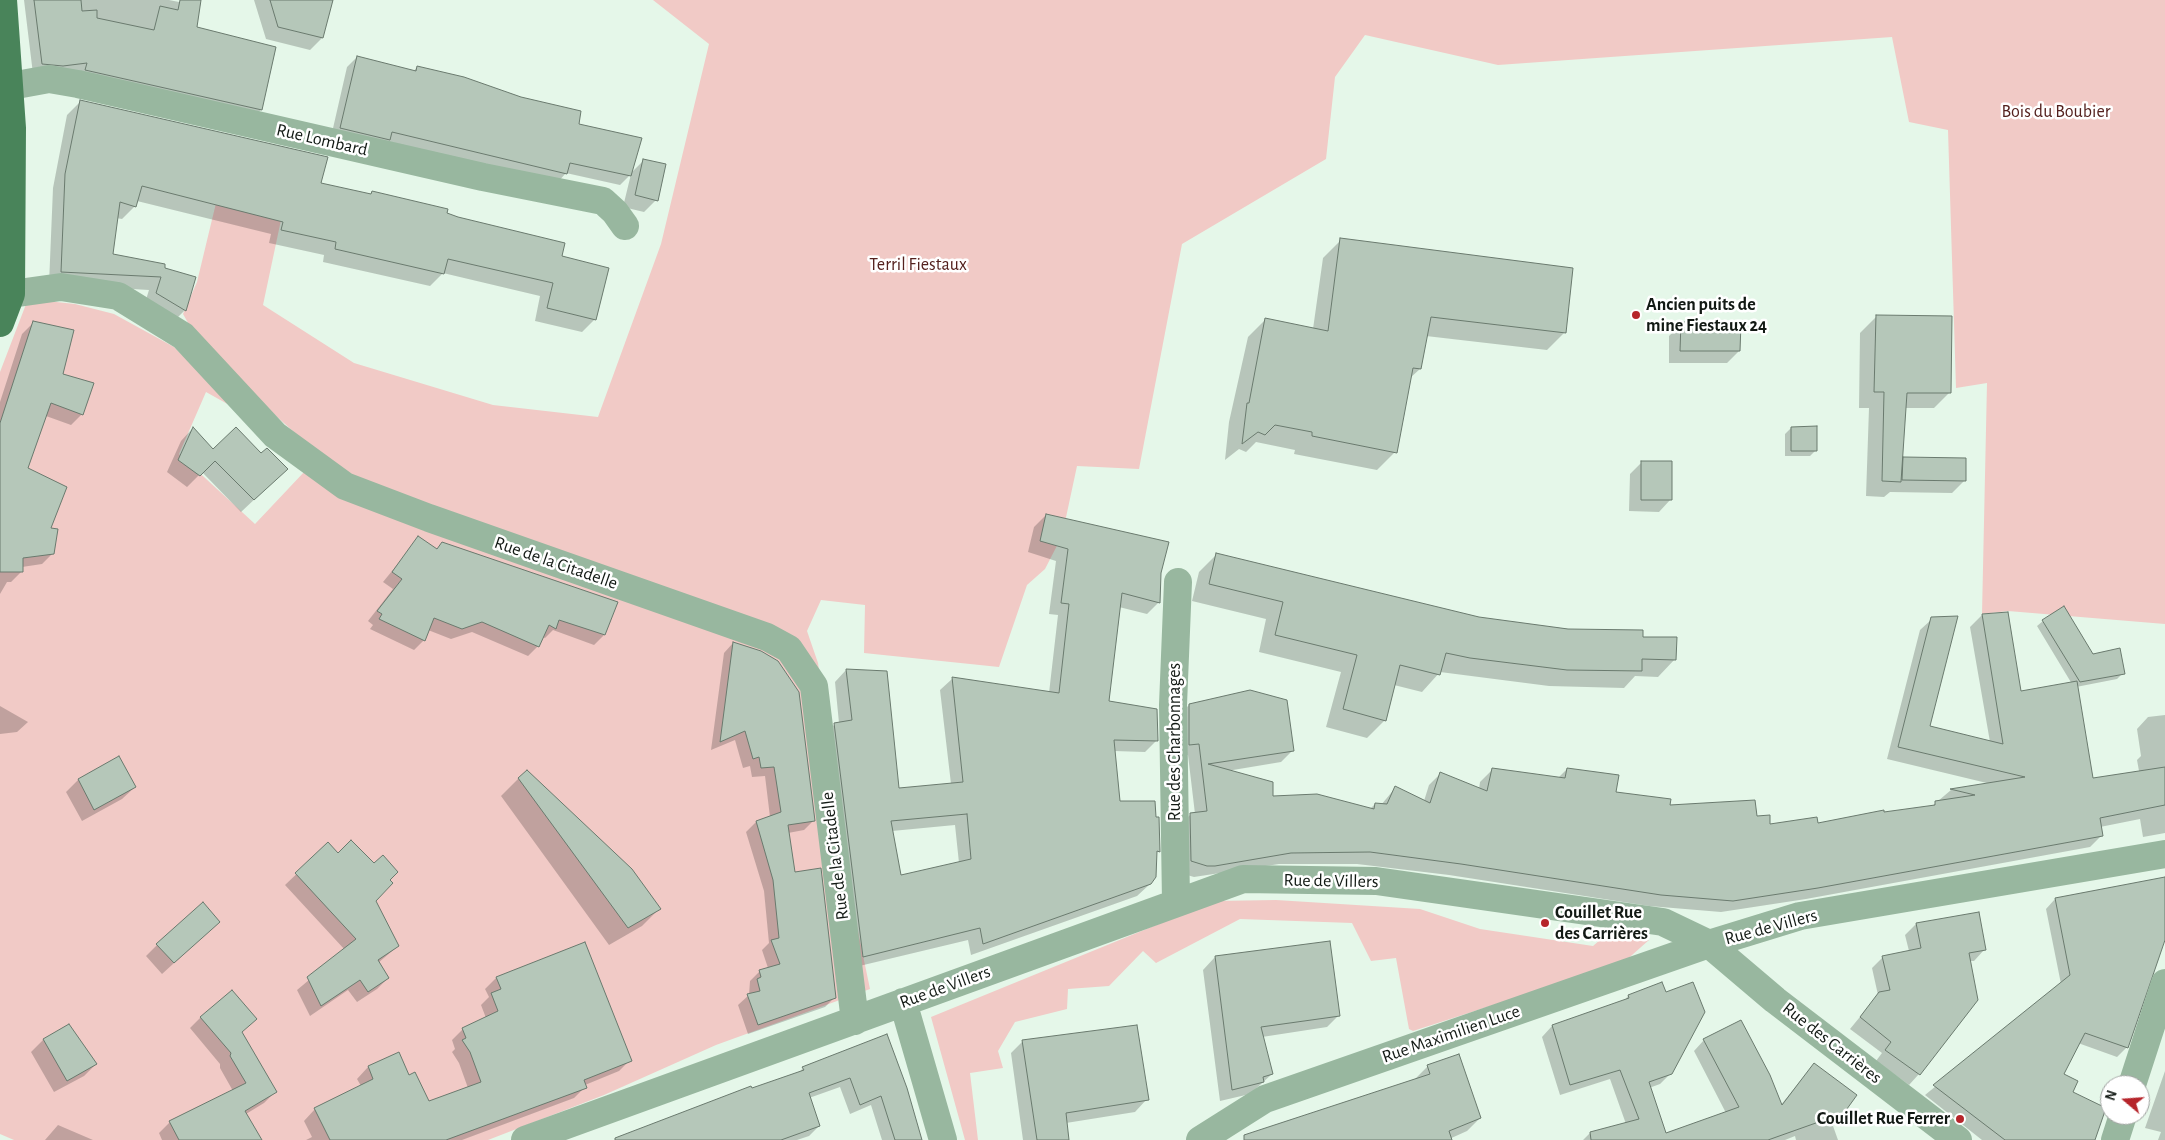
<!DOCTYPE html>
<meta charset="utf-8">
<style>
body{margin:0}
#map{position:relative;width:2165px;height:1140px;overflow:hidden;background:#e5f7e9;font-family:"Alegreya Sans",sans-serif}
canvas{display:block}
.north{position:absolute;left:2100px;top:1075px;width:50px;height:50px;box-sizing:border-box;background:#fff;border:1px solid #a0a3a1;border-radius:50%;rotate:288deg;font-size:14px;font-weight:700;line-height:20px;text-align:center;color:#121914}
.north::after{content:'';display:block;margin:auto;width:18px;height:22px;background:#b6252b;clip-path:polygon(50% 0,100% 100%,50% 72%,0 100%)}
</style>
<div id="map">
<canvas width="2165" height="1140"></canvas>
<div class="north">N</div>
</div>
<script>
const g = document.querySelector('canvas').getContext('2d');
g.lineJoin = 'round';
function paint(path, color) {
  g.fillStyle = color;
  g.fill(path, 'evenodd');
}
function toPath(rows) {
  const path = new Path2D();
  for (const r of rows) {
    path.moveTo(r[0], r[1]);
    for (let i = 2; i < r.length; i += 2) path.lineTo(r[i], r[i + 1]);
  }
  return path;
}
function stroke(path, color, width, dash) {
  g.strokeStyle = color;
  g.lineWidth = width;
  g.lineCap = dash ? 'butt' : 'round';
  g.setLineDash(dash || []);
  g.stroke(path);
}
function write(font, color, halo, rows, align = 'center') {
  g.font = font + ' "Alegreya Sans",sans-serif';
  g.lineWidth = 5;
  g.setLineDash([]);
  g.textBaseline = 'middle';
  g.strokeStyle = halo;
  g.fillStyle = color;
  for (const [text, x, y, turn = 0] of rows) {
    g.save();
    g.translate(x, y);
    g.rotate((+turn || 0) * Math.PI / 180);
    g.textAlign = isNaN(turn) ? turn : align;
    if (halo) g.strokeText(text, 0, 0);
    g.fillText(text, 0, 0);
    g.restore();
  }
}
const green = toPath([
 [653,0,2165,0,2165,624,2008,611,1982,614,1987,383,1956,388,1948,130,1909,122,1892,37,1498,65,1365,35,1335,77,1326,159,1182,244,1139,469,1077,466,1062,536,1045,569,1027,585,999,667,864,653,865,605,821,600,807,631,818,663,855,917,870,989,716,1045,604,1095,488,1140,14,1140,0,1134,0,372,28,299,75,304,114,314,174,347,240,411,206,392,179,454,255,524,305,471,295,433,204,351,183,314,197,282,216,203,281,220,263,305,354,363,493,405,598,417,661,244,709,44],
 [1276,900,1420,909,1480,929,1593,946,1608,933,1649,940,1623,963,1413,1031,1409,1029,1396,958,1371,961,1352,923,1240,919,1156,963,1143,951,1109,986,1068,989,1067,1009,1015,1022,998,1051,1003,1068,970,1073,978,1140,965,1140,931,1017,1215,901]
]);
const shadow = toPath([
 [24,0,169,0,199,6,195,28,261,110,251,119,33,74],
 [254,0,318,0,331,3,322,38,310,50,266,39],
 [357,57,413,72,417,67,578,125,631,173,644,160,656,200,644,212,623,207,631,174,620,185,566,173,556,184,331,137,347,67],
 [80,102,320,184,445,214,561,257,595,319,582,332,535,321,540,296,443,273,430,286,323,262,324,255,269,243,271,234,137,201,135,206,122,219,116,218,112,255,164,265,185,310,172,323,144,306,149,290,49,284,53,188,67,115],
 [1341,240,1564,333,1547,350,1426,336,1420,369,1410,378,1395,452,1377,470,1294,454,1295,450,1256,442,1246,452,1239,449,1225,460,1229,422,1248,337,1266,319,1313,329,1323,258],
 [1876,317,1950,392,1934,408,1904,408,1901,460,1903,458,1964,481,1952,493,1890,492,1884,497,1866,496,1869,408,1859,408,1860,333],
 [33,323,82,414,71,425,46,416,27,468,49,529,53,553,42,564,22,567,22,571,11,582,7,582,0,594,0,402,22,334],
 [1681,324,1739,351,1727,363,1669,363,1669,336],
 [1791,428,1816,450,1810,456,1785,456,1785,434],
 [192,429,213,451,274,481,241,512,202,472,187,487,167,472,181,441],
 [1642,462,1671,499,1659,512,1629,511,1630,474],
 [1046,515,1160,572,1159,602,1147,614,1119,607,1107,702,1157,740,1145,752,1114,751,1119,803,1158,851,1155,854,1150,884,1137,896,971,955,968,940,851,968,823,736,835,724,839,723,835,682,846,670,898,790,951,784,940,690,952,679,1049,693,1058,615,1049,614,1056,561,1028,552,1034,527],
 [955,825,959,863,900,876,892,831],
 [419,538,436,550,442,544,604,635,594,645,553,630,545,638,542,637,538,646,528,656,472,632,451,639,428,630,424,640,414,650,370,629,373,625,368,621,393,589,383,582],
 [1217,554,1479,618,1641,638,1675,659,1658,677,1635,676,1624,688,1549,686,1440,672,1422,692,1394,685,1384,721,1367,738,1326,727,1341,672,1259,652,1266,619,1192,601,1199,572],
 [1982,615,2020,693,2072,684,2037,626,2043,621,2123,673,2117,679,2076,687,2092,779,2139,771,2137,760,2141,756,2137,729,2148,717,2165,715,2165,833,2143,837,2140,819,2100,827,2101,836,2090,847,1806,899,1721,912,1649,906,1449,875,1357,864,1279,864,1194,877,1180,873,1179,826,1191,814,1195,814,1188,755,1178,756,1177,717,1189,705,1292,751,1281,762,1227,771,1272,797,1370,809,1375,804,1381,805,1396,787,1424,801,1429,785,1440,774,1479,789,1480,782,1492,770,1558,778,1567,769,1615,793,1668,806,1756,817,1769,825,1817,824,1931,807,1951,790,1991,784,1887,759,1920,630,1932,619,1929,727,1990,742,1970,627],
 [733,643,813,821,804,830,788,833,794,873,835,997,825,1007,748,1034,738,1005,749,995,750,981,760,971,768,968,762,950,769,943,764,891,746,832,756,822,770,817,765,776,752,777,750,766,743,768,735,740,711,750,724,653],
 [0,706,28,722,17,732,0,734],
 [119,757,135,787,122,799,82,821,66,792,78,780],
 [519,778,660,908,642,926,609,945,501,796],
 [328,844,338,855,374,865,388,880,374,901,398,946,378,963,388,978,377,989,357,1002,348,990,310,1016,297,990,345,950,285,885],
 [2165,879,2165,935,2127,1047,2117,1057,2078,1043,2062,1074,2093,1140,1982,1140,1925,1095,2061,984,2046,909,2055,899],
 [1978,913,1984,950,1974,961,1969,961,1919,1074,1909,1085,1876,1061,1882,1053,1850,1029,1878,995,1872,968,1883,957,1909,951,1905,935,1916,924],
 [207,933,162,974,146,956,157,945],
 [1215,957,1339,1015,1327,1027,1262,1037,1272,1074,1250,1094,1220,1101,1203,970],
 [496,978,630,1060,619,1071,585,1085,585,1087,574,1098,462,1140,306,1140,312,1137,304,1121,315,1109,361,1086,357,1079,368,1067,398,1053,409,1076,428,1103,468,1088,459,1063,452,1052,455,1049,452,1040,463,1029,486,1018,481,1005,489,997,485,989],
 [1628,996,1671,1073,1660,1084,1649,1088,1665,1134,1726,1113,1694,1051,1704,1040,1780,1106,1814,1064,1856,1095,1833,1126,1838,1140,1796,1140,1795,1136,1785,1140,1583,1140,1590,1133,1626,1124,1610,1079,1560,1095,1542,1037,1552,1026,1624,1001],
 [201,1017,241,1032,275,1092,264,1103,246,1114,259,1140,162,1140,159,1133,170,1122,233,1091,220,1068,220,1064,190,1028],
 [68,1026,96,1064,84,1076,54,1092,31,1052,43,1040],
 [886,1035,921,1140,882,1140,871,1105,850,1114,840,1087,809,1098,819,1126,809,1136,797,1140,617,1140,798,1074,803,1068],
 [1023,1041,1147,1099,1135,1112,1066,1123,1068,1140,1023,1140,1011,1053],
 [1428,1066,1480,1118,1467,1131,1447,1140,1245,1140,1415,1079],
 [2165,1071,2165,1140,2158,1140,2161,1132,2145,1128],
 [58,1125,93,1140,45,1140]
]);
const building = toPath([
 [34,0,81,0,82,11,97,10,97,18,154,30,160,6,178,10,180,0,201,0,197,27,276,47,262,110,85,70,87,63,63,66,42,64,34,0],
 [270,0,333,0,323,38,278,27,270,0],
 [357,56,416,71,417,66,464,77,521,97,581,111,579,124,642,138,631,176,570,163,567,174,392,132,390,140,340,128,357,56],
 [80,100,328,157,321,183,371,194,372,191,448,209,447,213,458,217,565,243,562,256,609,268,596,320,547,308,553,283,448,259,444,274,335,249,336,242,281,230,283,222,142,186,136,207,120,202,113,254,165,264,165,268,196,277,186,311,156,293,161,277,61,272,65,174,80,100],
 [643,159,666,164,658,201,635,195,643,159],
 [1340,238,1573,268,1566,333,1431,317,1421,369,1413,368,1397,453,1312,436,1312,432,1275,425,1265,435,1258,432,1242,444,1247,403,1249,403,1265,318,1328,331,1340,238],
 [1876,315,1952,316,1951,393,1907,393,1901,482,1882,481,1884,392,1874,392,1876,315],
 [33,321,74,330,63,374,94,383,83,415,51,403,28,468,67,487,51,528,58,529,54,554,23,558,23,572,0,572,0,423,33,321],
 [1681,322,1741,323,1740,351,1680,351,1681,322],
 [1817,426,1817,451,1791,451,1791,427,1817,426],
 [193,427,213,449,236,427,261,453,267,448,288,469,254,500,215,461,200,476,178,460,193,427],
 [1903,457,1966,458,1966,481,1902,480,1903,457],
 [1641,461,1672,461,1672,500,1641,500,1641,461],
 [1046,514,1169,542,1161,573,1160,603,1122,593,1109,701,1157,709,1158,741,1114,740,1120,801,1155,801,1156,817,1159,817,1160,852,1157,851,1156,877,1151,884,983,944,980,928,863,957,834,723,852,720,846,669,887,671,899,788,963,782,952,677,1059,693,1069,604,1061,603,1068,549,1040,541,1046,514],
 [967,814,971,859,901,875,891,821,967,814],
 [418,536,437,549,442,542,618,602,605,635,559,620,556,629,549,625,539,647,482,622,462,629,434,618,425,641,379,619,382,614,377,611,402,579,392,572,418,536],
 [1216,553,1479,617,1568,629,1643,630,1643,637,1677,637,1676,660,1642,659,1642,671,1567,670,1470,658,1446,653,1440,675,1400,665,1386,721,1343,709,1357,655,1275,635,1283,602,1209,584,1216,553],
 [2064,606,2093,654,2120,648,2125,674,2080,682,2042,620,2064,606],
 [2008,612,2021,691,2077,681,2093,778,2165,767,2165,805,2100,818,2103,836,1818,888,1733,901,1661,895,1461,864,1370,852,1291,853,1215,866,1207,866,1191,861,1190,813,1207,811,1199,744,1189,745,1189,704,1250,690,1287,700,1294,751,1208,764,1273,782,1273,796,1317,794,1374,809,1375,803,1387,804,1395,786,1430,803,1440,772,1487,791,1492,768,1565,778,1567,768,1619,775,1616,792,1671,799,1670,805,1755,800,1757,816,1770,815,1770,824,1817,817,1818,823,1884,810,1884,812,1935,805,1935,801,1975,795,1950,789,2025,777,1898,747,1931,617,1958,616,1930,726,2003,744,1982,614,2008,612],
 [733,642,761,651,778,661,799,692,815,821,788,825,795,872,821,868,836,998,758,1025,747,994,760,991,757,979,761,977,759,970,780,964,771,940,779,938,773,880,756,821,781,812,774,767,761,768,759,757,753,759,745,731,720,742,733,642],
 [119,756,136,787,94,810,78,779,119,756],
 [527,770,632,869,661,909,628,928,518,778,527,770],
 [351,840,374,863,383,855,398,872,390,880,393,883,376,901,399,946,378,960,389,978,368,992,360,980,321,1006,307,977,356,939,295,873,328,842,338,853,351,840],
 [2165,877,2165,940,2128,1048,2085,1033,2064,1074,2078,1081,2073,1092,2106,1108,2095,1140,2005,1140,1933,1085,2070,975,2055,898,2165,877],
 [203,902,220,922,174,963,156,944,203,902],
 [1979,912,1986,950,1969,953,1978,1000,1920,1075,1885,1050,1891,1042,1860,1017,1879,992,1890,990,1882,956,1921,948,1916,923,1979,912],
 [1330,941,1340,1016,1261,1027,1273,1074,1263,1077,1264,1082,1232,1090,1215,956,1330,941],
 [585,942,632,1061,584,1080,587,1088,446,1140,330,1140,314,1108,373,1079,368,1066,399,1052,409,1075,415,1072,429,1101,481,1082,470,1052,462,1040,466,1038,462,1028,498,1011,491,993,501,989,496,977,585,942],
 [1662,982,1666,992,1693,982,1705,1012,1672,1074,1649,1082,1666,1133,1739,1107,1703,1039,1741,1020,1770,1075,1782,1105,1814,1063,1857,1095,1844,1113,1768,1140,1591,1140,1590,1132,1639,1119,1620,1070,1570,1085,1552,1025,1629,998,1628,995,1662,982],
 [232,990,257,1019,242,1032,277,1092,245,1111,262,1140,179,1140,169,1121,246,1083,230,1056,231,1053,200,1017,232,990],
 [69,1024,97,1064,67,1081,43,1039,69,1024],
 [1137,1025,1149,1100,1066,1113,1069,1140,1037,1140,1022,1040,1137,1025],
 [887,1034,907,1088,922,1140,895,1140,881,1096,860,1105,850,1078,809,1093,820,1126,781,1140,615,1140,615,1138,751,1086,752,1088,804,1070,802,1067,887,1034],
 [1459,1054,1481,1118,1449,1131,1452,1140,1244,1140,1244,1135,1430,1074,1427,1065,1459,1054]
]);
const minor = toPath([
 [0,88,49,79,78,84,483,177,603,201,615,212,625,226],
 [11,294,61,287,118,296,183,336,275,435,345,486,429,518,767,637,789,649,814,686,855,1021],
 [1176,902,1173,705,1178,582],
 [903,1002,943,1140],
 [2132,1085,2165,983],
 [525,1140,1243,879,1376,881,1663,922,1709,944,1775,1000,1958,1140],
 [1200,1140,1265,1099,1709,944,1800,916,2165,854],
 [2115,1140,2123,1115]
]);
const major = toPath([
 [0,323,11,294,12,128,3,0]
]);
const markers = [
 [1636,315,5,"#b6252b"],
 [1545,923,5,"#b6252b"],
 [1960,1119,5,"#b6252b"]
];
const parkNames = [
 ["Bois du Boubier",2056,112],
 ["Terril Fiestaux",918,265]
];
const streetNames = [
 ["Rue Lombard",322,140,13],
 ["Rue de la Citadelle",556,563,19],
 ["Rue des Charbonnages",1175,742,-90],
 ["Rue de la Citadelle",835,856,-97],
 ["Rue de Villers",1331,881,1],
 ["Rue de Villers",1771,927,-15],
 ["Rue de Villers",945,987,-20],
 ["Rue Maximilien Luce",1451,1034,-19],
 ["Rue des Carrières",1832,1043,38]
];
const poiNames = [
 ["Ancien puits de",1646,305],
 ["mine Fiestaux 24",1646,326],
 ["Couillet Rue",1555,913],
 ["des Carrières",1555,934],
 ["Couillet Rue Ferrer",1950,1119,"right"]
];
paint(green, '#f1cac6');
paint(shadow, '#0003');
paint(building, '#b5c7b9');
stroke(building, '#6a7a6e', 1);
stroke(minor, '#98b79f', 28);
stroke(major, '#49845a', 28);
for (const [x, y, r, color] of markers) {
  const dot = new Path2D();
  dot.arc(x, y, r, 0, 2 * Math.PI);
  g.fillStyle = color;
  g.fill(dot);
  stroke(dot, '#fff', 2);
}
write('18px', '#54211e', '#fff', parkNames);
write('18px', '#121914', '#fff', streetNames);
write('bold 18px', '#121914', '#fff', poiNames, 'left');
</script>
